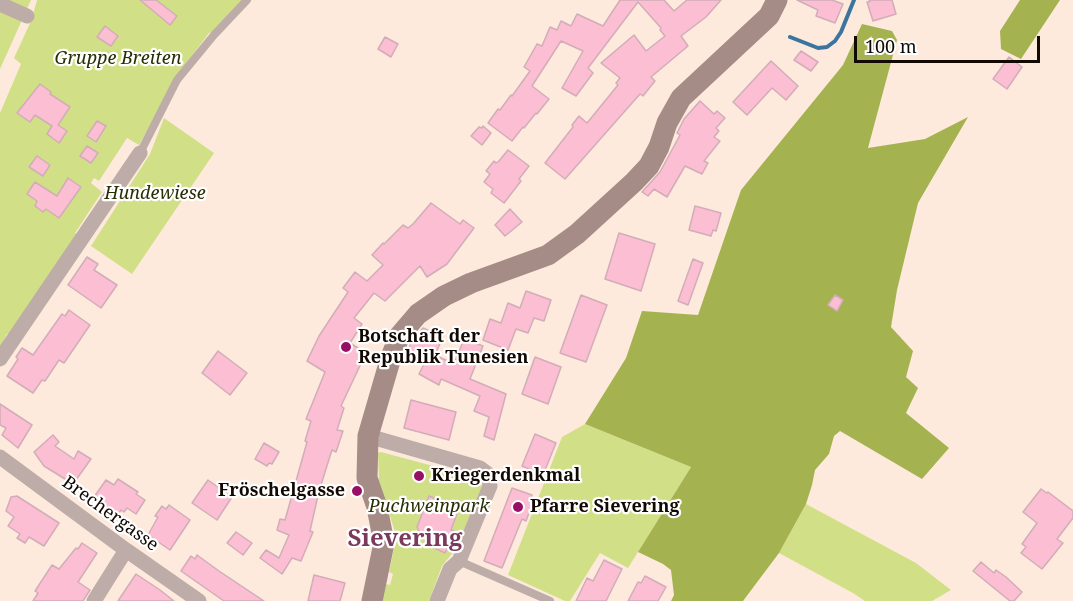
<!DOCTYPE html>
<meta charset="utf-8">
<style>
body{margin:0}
#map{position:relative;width:1073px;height:601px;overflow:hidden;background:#fdeadd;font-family:"Noto Serif",serif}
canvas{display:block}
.scale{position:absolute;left:854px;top:36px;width:186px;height:27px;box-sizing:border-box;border:3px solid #130903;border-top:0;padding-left:8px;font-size:18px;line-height:21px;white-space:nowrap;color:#130903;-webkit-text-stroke:4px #fff;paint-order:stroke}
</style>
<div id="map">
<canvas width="1073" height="601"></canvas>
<div class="scale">100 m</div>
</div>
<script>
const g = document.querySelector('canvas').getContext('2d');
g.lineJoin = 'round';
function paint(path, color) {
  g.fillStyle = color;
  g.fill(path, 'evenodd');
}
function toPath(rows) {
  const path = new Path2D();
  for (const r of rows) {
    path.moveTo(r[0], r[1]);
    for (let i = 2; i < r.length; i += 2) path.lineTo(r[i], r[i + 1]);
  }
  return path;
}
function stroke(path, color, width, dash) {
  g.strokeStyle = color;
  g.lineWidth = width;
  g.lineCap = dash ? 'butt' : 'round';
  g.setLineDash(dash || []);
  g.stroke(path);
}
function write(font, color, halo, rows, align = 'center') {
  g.font = font + ' "Noto Serif",serif';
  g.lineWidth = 4.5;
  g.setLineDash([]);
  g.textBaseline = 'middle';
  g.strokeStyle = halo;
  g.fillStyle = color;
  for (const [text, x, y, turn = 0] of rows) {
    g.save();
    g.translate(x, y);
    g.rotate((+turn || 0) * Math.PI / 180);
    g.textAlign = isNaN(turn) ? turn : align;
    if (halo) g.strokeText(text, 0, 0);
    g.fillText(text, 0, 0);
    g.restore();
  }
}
const green = toPath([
 [0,0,31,0,0,69],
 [37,0,242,0,215,32,209,33,181,70,139,145,127,138,99,181,94,178,91,183,102,192,75,233,78,236,10,335,7,334,0,348,0,113,21,64,14,58,31,21],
 [164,118,214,153,132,274,91,246,150,154],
 [585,424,691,467,628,568,600,553,570,601,565,601,508,575,562,437],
 [381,452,478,478,482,486,460,540,455,550,442,566,429,601,381,601,386,584,390,585,393,574,389,572,396,539,395,532,379,480,378,453],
 [806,504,916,563,951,590,932,601,865,601,853,593,779,553]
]);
const forest = toPath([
 [1020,0,1060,0,1021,59,1001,49,1000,31],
 [862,24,892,31,897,40,868,148,925,139,968,117,918,203,897,290,891,327,913,351,906,377,918,388,906,413,949,448,922,479,840,431,834,436,829,454,815,470,812,485,806,504,779,553,743,601,671,601,674,595,671,570,663,564,638,552,691,467,585,424,626,358,642,311,698,315,741,190,843,65]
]);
const stream = toPath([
 [790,37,818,48,827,47,835,41,841,32,854,0]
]);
const building = toPath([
 [140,0,156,0,177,16,170,25,140,0],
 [620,0,664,0,674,11,687,0,721,0,706,17,681,36,688,46,651,77,655,81,643,96,640,94,565,179,545,163,573,127,572,125,579,116,587,123,618,85,616,83,620,78,601,63,634,35,646,51,665,36,660,30,661,28,638,2,588,68,593,73,576,96,562,88,583,51,561,41,532,86,549,99,537,114,536,113,524,128,523,127,512,141,488,123,498,109,500,110,511,95,512,96,530,71,524,67,537,44,542,46,550,27,557,30,561,21,571,26,577,14,603,26,620,0],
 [797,0,832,0,843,4,835,23,816,16,818,10,797,0],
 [869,0,892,0,896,14,873,21,867,2,870,2,869,0],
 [105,26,118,36,111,46,97,37,105,26],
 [385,37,398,44,391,57,378,49,385,37],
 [801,51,818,62,811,71,794,60,801,51],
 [1009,57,1022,67,1007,89,993,79,1009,57],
 [771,61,798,86,786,100,772,88,747,115,733,102,771,61],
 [40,84,51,92,50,94,70,107,58,125,67,131,59,143,47,134,52,126,35,115,30,122,17,113,40,84],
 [700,101,714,114,717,111,725,118,716,128,719,131,714,137,720,141,704,161,708,163,702,174,685,166,667,197,654,189,648,196,642,192,660,172,680,135,677,133,684,119,700,101],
 [97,121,106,126,96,142,87,136,97,121],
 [483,126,491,133,482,145,471,136,479,127,482,128,483,126],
 [87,146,98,153,91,163,80,156,87,146],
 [508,150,529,166,519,179,521,181,504,203,491,193,493,189,484,182,490,174,486,171,494,161,496,163,499,161,508,150],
 [37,156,50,165,43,176,29,167,37,156],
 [68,178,81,187,59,218,46,209,43,212,35,206,37,201,27,194,35,182,57,196,68,178],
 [431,203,460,224,463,220,474,228,447,264,427,277,420,266,385,301,374,293,354,318,362,324,350,343,366,353,341,406,344,408,337,430,343,431,336,452,332,450,319,491,310,531,313,532,301,561,292,558,282,574,260,558,266,550,279,558,289,535,277,530,280,519,285,520,307,442,305,441,311,421,306,419,325,372,307,361,319,336,348,292,343,288,355,272,367,281,383,265,372,255,383,243,384,244,403,225,408,228,413,224,431,203],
 [695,206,721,213,716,231,713,230,711,236,689,230,695,206],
 [510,209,522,222,505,236,495,225,510,209],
 [619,233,655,244,641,291,605,279,619,233],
 [87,257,98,264,94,270,117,285,101,308,68,285,87,257],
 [693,259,703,263,688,305,678,301,693,259],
 [526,291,551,300,544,321,534,318,528,333,516,329,508,350,483,340,490,319,501,323,508,303,520,308,526,291],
 [581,295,607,305,586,362,560,353,581,295],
 [835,295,843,300,837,311,828,305,835,295],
 [69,310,90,325,64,363,59,360,45,381,42,380,33,393,7,376,18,359,16,357,22,348,33,355,62,314,65,316,69,310],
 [423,328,443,337,435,355,454,364,464,339,483,346,470,379,506,394,494,440,484,436,489,417,474,411,480,396,441,379,439,385,419,374,424,364,412,359,414,355,407,352,412,341,423,328],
 [218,351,247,373,230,395,202,373,218,351],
 [535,357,561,367,548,404,522,394,535,357],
 [411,400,456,412,449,440,404,428,411,400],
 [0,404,32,425,18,448,2,435,6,428,0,425,0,404],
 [535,434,556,443,543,475,522,466,535,434],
 [53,435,59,442,55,446,74,459,78,451,91,459,73,484,44,466,34,452,53,435],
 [264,443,279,452,272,464,269,463,267,466,255,459,264,443],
 [118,479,138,492,136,494,145,500,136,514,127,508,124,512,121,510,119,513,100,503,101,501,94,497,106,480,114,485,118,479],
 [208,480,232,497,217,520,192,503,208,480],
 [512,488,532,495,530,501,533,502,526,521,522,519,502,568,484,561,512,488],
 [1041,489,1047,493,1048,492,1073,511,1073,518,1057,539,1063,543,1042,569,1021,553,1026,547,1022,544,1037,523,1023,512,1041,489],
 [17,496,59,523,44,546,29,537,25,543,17,538,20,534,8,526,14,517,6,511,11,497,17,496],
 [429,496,459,508,451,530,455,531,445,553,424,543,427,536,420,533,417,527,429,496],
 [169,505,190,520,170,550,148,535,158,517,155,516,162,506,166,509,169,505],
 [236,532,252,543,243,555,227,543,236,532],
 [82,543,97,553,78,582,90,590,83,601,33,601,38,593,35,591,52,565,59,569,76,548,78,549,82,543],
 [197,555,219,571,264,601,224,601,181,571,191,556,195,559,197,555],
 [604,560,622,569,606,601,576,601,587,578,593,581,604,560],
 [981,562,994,573,996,570,1006,577,1022,592,1014,601,1010,601,973,571,981,562],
 [136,574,160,590,174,601,118,601,136,574],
 [314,575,345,583,340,601,308,601,314,575],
 [645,576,666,587,658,601,628,601,638,582,641,583,645,576]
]);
const lane = toPath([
 [140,153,177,80,214,35,247,0],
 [459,561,550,601]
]);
const street = toPath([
 [0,4,27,16],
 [0,359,140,153],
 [368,436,480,468,488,474,490,486,459,561,450,569,437,601],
 [0,457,126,550,199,601],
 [94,601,126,550]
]);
const secondary = toPath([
 [372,601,384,543,377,507,367,478,368,436,391,357,400,335,418,314,444,296,471,283,548,255,577,234,634,182,649,166,659,147,667,123,681,98,769,16,777,0]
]);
const markers = [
 [346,347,6,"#971065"],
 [419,476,6,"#971065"],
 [357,491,6,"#971065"],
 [518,507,6,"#971065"]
];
const parkNames = [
 ["Gruppe Breiten",118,59],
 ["Hundewiese",155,194],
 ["Puchweinpark",429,507]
];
const poiNames = [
 ["Botschaft der",358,337],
 ["Republik Tunesien",358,358],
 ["Kriegerdenkmal",431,476],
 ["Fröschelgasse",345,491,"right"],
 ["Pfarre Sievering",530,507]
];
const streetNames = [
 ["Brechergasse",110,514,36]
];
const districtNames = [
 ["Sievering",405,539]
];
paint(green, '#d1e086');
paint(forest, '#a4b350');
stroke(stream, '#3b749e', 4);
paint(building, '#fbbed2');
stroke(building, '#d2adb8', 1.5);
stroke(lane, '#bdaca8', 8);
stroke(street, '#bdaca8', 15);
stroke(secondary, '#a58c86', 21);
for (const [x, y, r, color] of markers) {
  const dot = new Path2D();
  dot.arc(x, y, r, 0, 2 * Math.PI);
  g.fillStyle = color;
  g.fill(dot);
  stroke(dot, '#fff', 2);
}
write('italic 18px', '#292e04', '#fff', parkNames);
write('bold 18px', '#130903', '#fff', poiNames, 'left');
write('18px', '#130903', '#fff', streetNames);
write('bold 24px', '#7b3a5c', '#fff', districtNames);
</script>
